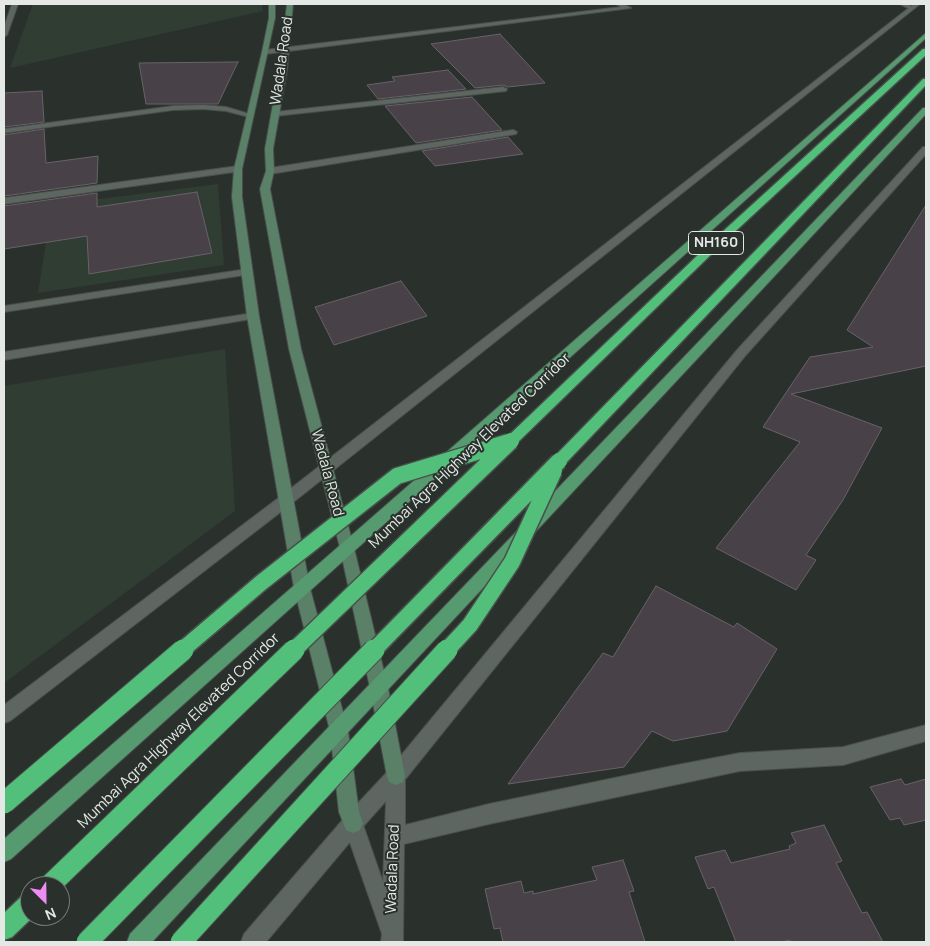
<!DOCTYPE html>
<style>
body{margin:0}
#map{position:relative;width:930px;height:946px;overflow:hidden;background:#2a312c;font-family:Manrope,sans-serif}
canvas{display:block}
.frame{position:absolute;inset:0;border:5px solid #e4e9e5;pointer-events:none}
.north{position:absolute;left:20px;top:876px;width:50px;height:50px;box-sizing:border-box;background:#2a312c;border:1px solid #747b76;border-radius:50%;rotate:157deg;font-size:14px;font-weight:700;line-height:20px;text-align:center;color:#e4e9e5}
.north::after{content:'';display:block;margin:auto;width:18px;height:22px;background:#f08bf5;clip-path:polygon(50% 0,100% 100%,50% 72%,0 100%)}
</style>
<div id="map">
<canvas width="930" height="946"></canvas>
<div class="frame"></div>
<div class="north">N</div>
</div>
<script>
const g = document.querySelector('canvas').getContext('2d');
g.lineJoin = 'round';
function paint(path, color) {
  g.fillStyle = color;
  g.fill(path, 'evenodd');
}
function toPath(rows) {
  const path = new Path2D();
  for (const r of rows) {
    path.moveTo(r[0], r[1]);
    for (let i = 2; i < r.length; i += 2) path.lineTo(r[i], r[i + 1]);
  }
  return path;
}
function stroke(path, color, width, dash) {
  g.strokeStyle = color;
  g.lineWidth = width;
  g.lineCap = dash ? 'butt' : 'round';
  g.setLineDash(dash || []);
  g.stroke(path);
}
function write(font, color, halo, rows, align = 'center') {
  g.font = font + ' Manrope,sans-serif';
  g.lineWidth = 4;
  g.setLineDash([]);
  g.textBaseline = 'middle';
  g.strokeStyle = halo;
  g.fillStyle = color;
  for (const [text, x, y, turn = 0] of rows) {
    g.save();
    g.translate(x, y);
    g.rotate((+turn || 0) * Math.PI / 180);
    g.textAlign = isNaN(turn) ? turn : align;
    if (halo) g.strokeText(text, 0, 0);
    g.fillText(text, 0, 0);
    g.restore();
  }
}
const built = toPath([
 [33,4,262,4,263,11,10,68],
 [218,184,224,265,38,293,52,205],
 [225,349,235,511,4,683,4,386]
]);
const building = toPath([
 [500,34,545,83,508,87,503,85,475,88,431,44,500,34],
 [238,62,218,104,146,104,139,63,238,62],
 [448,70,466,89,378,99,367,85,395,81,392,77,448,70],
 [42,91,44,122,4,127,4,93,42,91],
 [472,97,502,130,416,143,385,106,472,97],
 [44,129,46,163,98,156,97,183,4,196,4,135,44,129],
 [508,137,523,154,435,166,422,151,508,137],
 [197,192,212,253,89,274,87,236,4,249,4,206,97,193,97,207,197,192],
 [926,205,926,366,791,394,882,428,843,500,806,555,816,560,796,590,716,548,800,442,763,427,810,357,873,347,847,330,926,205],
 [401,281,427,316,334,345,315,307,401,281],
 [656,586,734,627,737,623,777,649,727,731,673,741,652,731,624,767,508,784,603,653,613,657,656,586],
 [901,779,905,785,926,779,926,820,904,825,900,818,890,820,870,787,901,779],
 [824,825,842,861,836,863,862,913,867,912,883,942,791,942,790,940,781,942,736,942,714,887,708,889,695,857,725,850,731,863,790,849,789,846,796,843,791,833,824,825],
 [623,860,634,891,629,892,645,942,503,942,500,928,494,929,485,889,521,881,524,893,533,891,533,894,597,880,592,867,623,860]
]);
const minor = toPath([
 [12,4,18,4,7,35,4,37,4,27,12,4],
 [616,4,623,4,631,8,265,54,262,52,265,50,621,7,616,4],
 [900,4,907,4,915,8,910,9,900,4],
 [503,87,507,89,506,91,275,116,271,114,275,112,503,87],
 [203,105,226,107,253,115,249,117,226,111,203,109,173,110,4,133,4,129,173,106,203,105],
 [513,130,517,132,516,134,270,174,266,171,270,168,513,130],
 [238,166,241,167,241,171,4,204,4,198,238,166],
 [247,269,251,270,252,272,251,274,4,312,4,306,247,269],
 [253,313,259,316,257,318,4,360,4,352,253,313],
 [926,725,926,741,843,765,740,771,489,824,404,844,403,942,381,942,382,934,343,823,346,816,353,813,360,816,383,882,387,776,389,770,396,767,403,770,405,776,405,825,489,804,672,766,740,753,843,747,926,725]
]);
const tertiary = toPath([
 [914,4,920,4,291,504,10,721,4,723,4,705,281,496,914,4],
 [923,147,926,147,926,154,745,356,403,782,360,830,266,942,241,942,244,934,346,816,389,770,737,350,923,147]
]);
const secondary = toPath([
 [269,4,275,4,275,18,242,169,242,197,259,316,310,588,348,731,359,812,363,823,360,830,353,833,346,830,339,812,330,731,294,588,247,316,232,197,234,169,262,52,269,18,269,4],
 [287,4,293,4,287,70,273,149,274,171,270,189,301,349,354,548,388,688,405,776,403,782,396,785,389,782,387,776,370,688,340,548,289,349,260,189,266,171,265,149,279,70,287,4]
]);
const primary = toPath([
 [926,33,926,38,11,859,4,862,4,839,926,33],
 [923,108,926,108,926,114,152,942,127,942,130,934,923,108]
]);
const motorway = toPath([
 [923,49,926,49,926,55,727,239,516,444,506,444,504,441,506,438,719,235,923,49],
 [923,79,926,79,926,85,564,465,559,466,554,465,552,461,554,457,923,79],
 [30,893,30,916,34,916,12,937,4,940,4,913,22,896,30,893]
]);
const motorwayBridgeFar1 = toPath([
 [181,651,262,582,397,476,509,442],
 [293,651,511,441],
 [373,651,559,461],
 [446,651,470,625,512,562,554,471]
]);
const motorwayBridge = toPath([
 [4,803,183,650],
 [49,886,294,650],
 [87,942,374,650],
 [181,942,447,650]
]);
const shields = [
 [716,243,55]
];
const shieldNames = [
 ["NH160",716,243]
];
const streetNames = [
 ["Wadala Road",282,61,-82],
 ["Mumbai Agra Highway Elevated Corridor",470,451,-44],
 ["Wadala Road",327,473,75],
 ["Mumbai Agra Highway Elevated Corridor",179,731,-44],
 ["Wadala Road",393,869,-88]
];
paint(built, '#303d33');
paint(building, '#484148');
stroke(building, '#696269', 1);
stroke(minor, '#494f4a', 2);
stroke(tertiary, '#494f4a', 2);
stroke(secondary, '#494f4a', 2);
stroke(primary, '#494f4a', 2);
stroke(motorway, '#494f4a', 3);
paint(minor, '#5d6660');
paint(tertiary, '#5d6660');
paint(secondary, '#5a8168');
paint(primary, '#569b70');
paint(motorway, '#52bf7b');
stroke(motorwayBridgeFar1, '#494f4a', 19, []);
stroke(motorwayBridge, '#494f4a', 23, []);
stroke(motorwayBridgeFar1, '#52bf7b', 16);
stroke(motorwayBridge, '#52bf7b', 21);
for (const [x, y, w] of shields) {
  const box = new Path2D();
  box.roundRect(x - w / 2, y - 11.5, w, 23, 4);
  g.fillStyle = '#2a312c';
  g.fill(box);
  stroke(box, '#e4e9e5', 1);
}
write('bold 14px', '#e4e9e5', null, shieldNames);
write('15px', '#e4e9e5', '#2a312c', streetNames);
</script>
